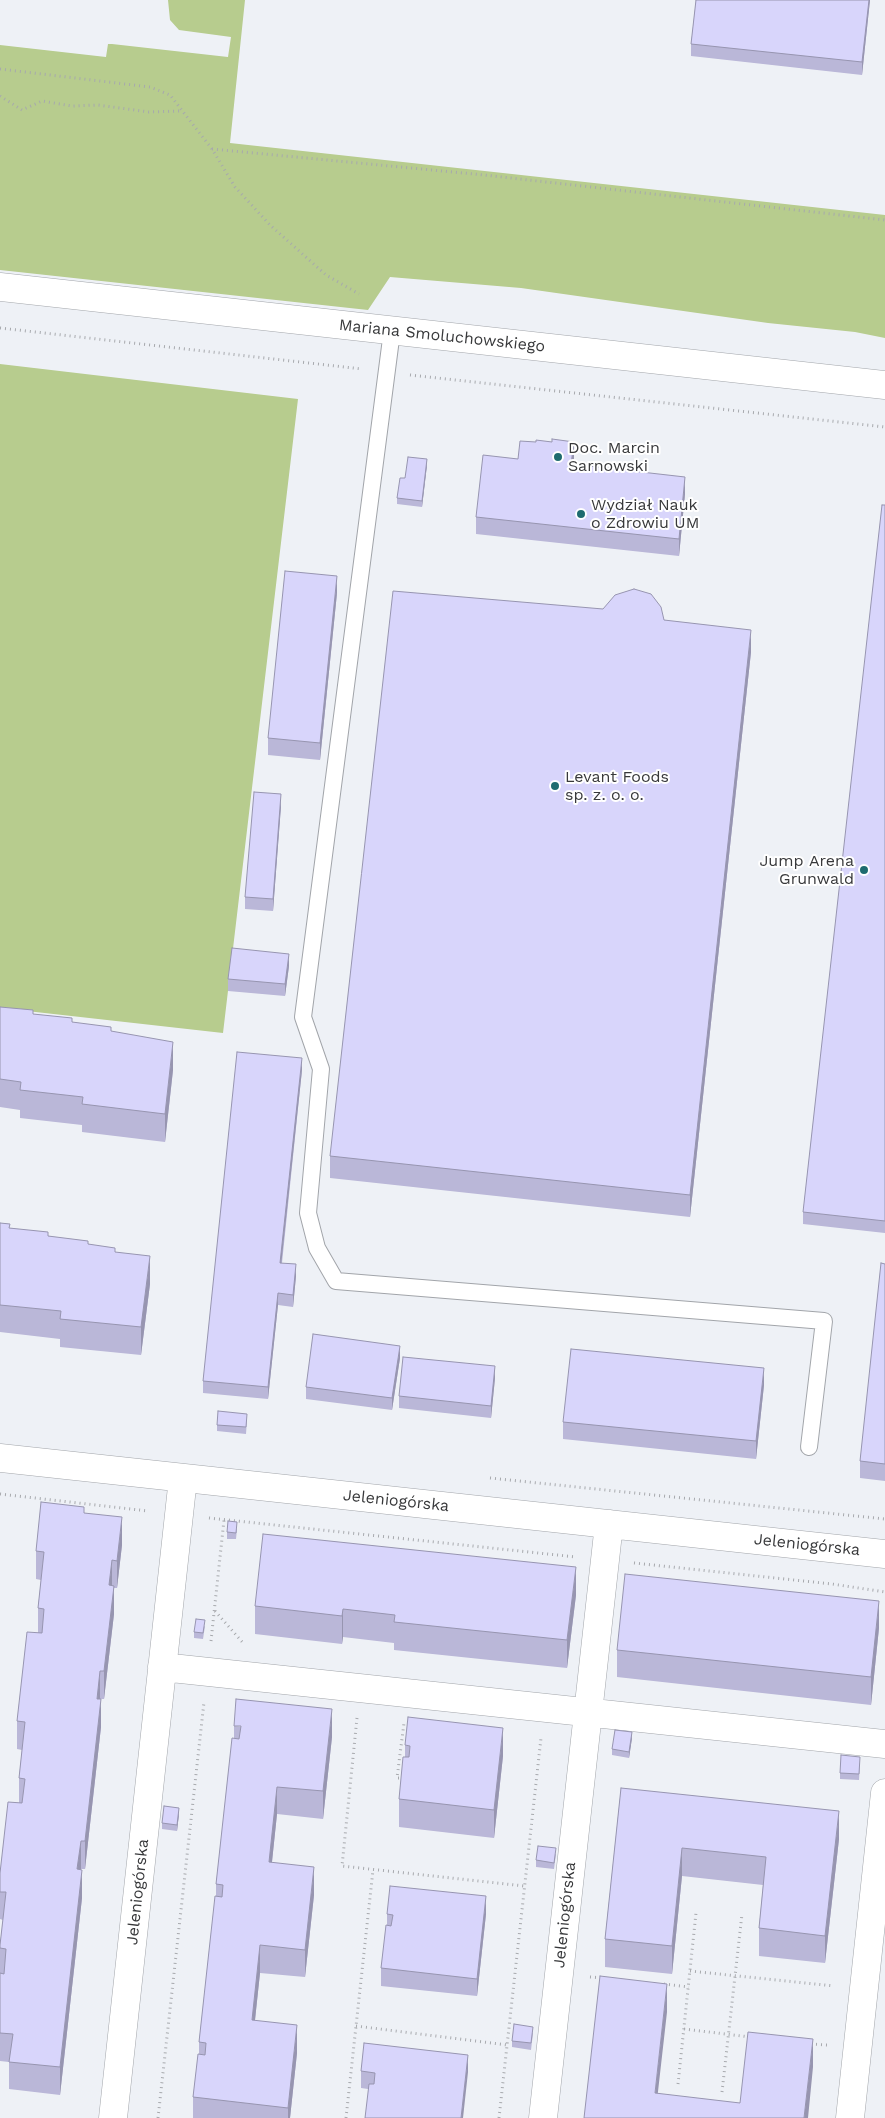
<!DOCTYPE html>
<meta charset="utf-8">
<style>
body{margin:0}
canvas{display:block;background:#eef1f6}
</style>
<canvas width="885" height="2118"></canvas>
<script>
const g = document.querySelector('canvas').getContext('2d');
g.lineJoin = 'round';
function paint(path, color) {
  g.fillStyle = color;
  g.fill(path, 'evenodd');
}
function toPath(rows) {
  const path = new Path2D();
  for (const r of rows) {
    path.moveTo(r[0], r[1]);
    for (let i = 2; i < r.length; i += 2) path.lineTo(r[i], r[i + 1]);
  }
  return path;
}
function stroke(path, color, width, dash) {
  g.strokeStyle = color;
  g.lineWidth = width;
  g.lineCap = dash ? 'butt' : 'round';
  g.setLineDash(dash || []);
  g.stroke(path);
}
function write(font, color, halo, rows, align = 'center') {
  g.font = font + ' "Work Sans",sans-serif';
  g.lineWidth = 4;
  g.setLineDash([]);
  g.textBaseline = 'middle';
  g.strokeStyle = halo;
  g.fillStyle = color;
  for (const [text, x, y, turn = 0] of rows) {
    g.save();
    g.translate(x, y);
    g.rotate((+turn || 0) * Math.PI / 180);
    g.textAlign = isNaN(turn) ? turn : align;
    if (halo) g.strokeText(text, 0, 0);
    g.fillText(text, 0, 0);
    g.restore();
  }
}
const green = toPath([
 [168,0,245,0,230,143,885,215,885,338,855,332,768,323,521,288,390,277,368,310,0,270,0,45,106,57,108,44,112,44,228,57,231,37,179,30,170,20],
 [0,364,298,399,223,1033,0,1008]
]);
const path = toPath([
 [0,69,150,87,170,95,212,149,235,187,270,225,326,275,359,294],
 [0,96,22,110,42,101,72,106,98,105,149,112,180,111],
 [212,149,484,175,885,220],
 [0,328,362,369],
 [410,375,885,427],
 [490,1478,885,1519],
 [0,1494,148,1511],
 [209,1518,576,1557],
 [634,1563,832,1584,885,1592],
 [215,1611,244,1644],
 [211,1641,224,1520],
 [357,1718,342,1866,524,1886],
 [404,1778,397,1778,404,1723],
 [690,1971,834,1986],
 [590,1977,604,1978],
 [664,1984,689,1987],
 [356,2026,507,2045],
 [684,2029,750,2037],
 [811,2044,827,2045],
 [678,2084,696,1913],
 [722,2092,742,1914],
 [158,2118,204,1702],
 [346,2118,373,1870],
 [499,2118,541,1738]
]);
const lane = toPath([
 [392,331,303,1017,321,1069,308,1213,317,1248,336,1281,824,1321,809,1447]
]);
const street = toPath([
 [0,287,885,385],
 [0,1458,885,1554],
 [162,1667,885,1744],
 [113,2118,183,1478],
 [543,2118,609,1524],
 [850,2118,885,1793]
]);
const wall = toPath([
 [696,0,870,0,862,75,691,56,691,44],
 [518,459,574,459,573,465,685,494,679,556,476,534,476,517],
 [427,465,422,507,397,504,397,498,405,478],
 [885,505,885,1233,803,1224,803,1212],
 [337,593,320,760,268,755,268,738],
 [603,609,664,620,751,652,690,1217,330,1178,330,1156],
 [281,806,273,911,245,909,245,897],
 [289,966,285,996,228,991,228,979],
 [0,1007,111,1031,173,1070,165,1142,82,1132,82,1125,20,1118,20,1110,0,1107],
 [302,1070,282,1263,296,1276,293,1307,278,1305,268,1399,203,1393,203,1381],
 [0,1223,10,1228,48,1236,88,1244,115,1252,150,1284,141,1355,60,1347,60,1339,0,1332],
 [885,1264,885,1481,860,1478,860,1461],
 [400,1358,392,1410,306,1399,306,1387],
 [495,1378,491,1418,399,1408,399,1396],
 [764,1385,756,1459,563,1439,563,1422],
 [247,1420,246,1434,217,1431,217,1425],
 [84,1514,122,1545,117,1588,114,1588,114,1614,104,1699,100,1699,101,1727,85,1869,81,1869,81,1870,82,1898,60,2095,9,2089,9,2062,0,2061,0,1945,3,1920,0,1919,0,1873,19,1803,19,1778,22,1750,17,1749,17,1721,38,1633,38,1608,41,1580,36,1579,36,1551],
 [237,1529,236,1539,227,1539,227,1532],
 [576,1595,567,1668,394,1650,394,1643,343,1637,342,1644,255,1634,255,1606],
 [205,1626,203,1639,194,1638,194,1632],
 [879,1628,871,1705,617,1677,617,1650],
 [234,1726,332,1737,323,1819,277,1814,272,1862,314,1895,305,1977,260,1973,255,2020,297,2053,290,2118,193,2118,193,2097,199,2055,199,2042,216,1896,216,1884,234,1738],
 [632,1738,629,1758,612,1755,612,1749],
 [405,1745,503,1756,494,1838,399,1827,399,1799,405,1757],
 [860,1763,859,1780,840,1779,840,1773],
 [621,1788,839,1839,825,1963,759,1956,759,1928,763,1885,682,1876,672,1974,605,1967,605,1939],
 [179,1814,177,1831,162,1829,162,1823],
 [556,1854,554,1869,536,1867,536,1860],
 [387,1914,486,1914,477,1996,381,1986,381,1968,387,1925],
 [533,2033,531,2050,512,2047,512,2041],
 [361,2071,468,2072,368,2089,361,2088]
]);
const shadedWall = toPath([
 [869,0,870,0,862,75,862,62],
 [574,442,574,459,571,482,571,464],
 [427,459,427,465,422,507,422,501],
 [685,477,685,494,679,556,679,539],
 [337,576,337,593,320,760,320,743],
 [751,630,751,652,690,1217,690,1195],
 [281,794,281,806,273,911,273,899],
 [289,954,289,966,285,996,285,984],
 [173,1042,173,1070,165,1142,165,1114],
 [302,1058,302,1070,280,1275,280,1263],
 [150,1256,150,1284,141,1355,141,1327],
 [296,1264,296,1276,293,1307,293,1295],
 [278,1293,278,1305,268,1399,268,1387],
 [400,1346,400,1358,392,1410,392,1398],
 [495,1366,495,1378,491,1418,491,1406],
 [764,1368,764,1385,756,1459,756,1441],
 [122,1517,122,1545,117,1588,117,1561],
 [112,1560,112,1588,109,1585],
 [576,1567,576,1595,567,1668,567,1640],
 [114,1586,114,1614,104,1699,104,1671],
 [879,1601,879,1628,871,1705,871,1677],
 [343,1609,343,1637,342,1644,342,1616],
 [100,1671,100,1699,97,1699],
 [101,1699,101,1727,85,1869,85,1841],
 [332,1709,332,1737,323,1819,323,1791],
 [503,1728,503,1756,494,1838,494,1810],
 [632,1732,632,1738,629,1758,629,1752],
 [277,1787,277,1814,269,1890,269,1862],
 [179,1808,179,1814,177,1831,177,1825],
 [839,1811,839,1839,825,1963,825,1936],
 [81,1841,81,1869,77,1897,77,1869],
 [682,1848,682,1876,672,1974,672,1946],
 [314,1867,314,1895,305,1977,305,1950],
 [82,1870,82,1898,60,2095,60,2067],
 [486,1896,486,1914,477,1996,477,1979],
 [260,1945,260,1973,252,2048,252,2020],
 [667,1984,667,2012,655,2118,655,2093],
 [297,2025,297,2053,290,2118,288,2118,288,2108],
 [813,2039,813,2067,808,2118,804,2118],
 [468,2055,468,2072,463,2118,461,2118]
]);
const building = toPath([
 [696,0,869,0,862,62,691,44,696,0],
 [552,439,574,442,571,464,685,477,679,539,476,517,483,455,518,459,520,441,536,442,536,440,552,442,552,439],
 [408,457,427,459,422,501,397,498,400,478,405,478,408,457],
 [882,505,885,505,885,1221,803,1212,882,505],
 [285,571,337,576,320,743,268,738,285,571],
 [634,589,651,594,661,607,664,620,751,630,690,1195,330,1156,393,591,603,609,615,595,634,589],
 [254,792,281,794,273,899,245,897,254,792],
 [232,948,289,954,285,984,228,979,232,948],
 [0,1007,33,1010,33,1014,72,1018,72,1022,111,1027,111,1031,173,1042,165,1114,82,1104,83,1097,20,1090,21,1082,0,1079,0,1007],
 [237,1052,302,1058,280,1263,296,1264,293,1295,278,1293,268,1387,203,1381,237,1052],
 [0,1223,10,1224,9,1228,48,1232,48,1236,88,1241,88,1244,115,1248,115,1252,150,1256,141,1327,60,1319,61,1311,0,1305,0,1223],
 [881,1263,885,1264,885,1464,860,1461,881,1263],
 [313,1334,400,1346,392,1398,306,1387,313,1334],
 [571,1349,764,1368,756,1441,563,1422,571,1349],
 [403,1357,495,1366,491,1406,399,1396,403,1357],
 [218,1411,247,1414,246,1427,217,1425,218,1411],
 [41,1502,84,1507,84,1513,122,1517,117,1561,112,1560,109,1585,114,1586,104,1671,100,1671,97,1699,101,1699,85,1841,81,1841,77,1869,82,1870,60,2067,9,2062,13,2034,0,2033,0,1973,4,1974,6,1949,0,1948,0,1945,6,1892,0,1892,0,1873,8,1802,22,1803,25,1779,19,1778,25,1722,17,1721,27,1632,42,1633,44,1609,38,1608,44,1552,36,1551,41,1502],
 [228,1521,237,1522,236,1533,227,1532,228,1521],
 [263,1534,576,1567,567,1640,394,1622,395,1615,343,1609,342,1616,255,1606,263,1534],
 [625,1574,879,1601,871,1677,617,1650,625,1574],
 [196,1619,205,1620,203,1633,194,1632,196,1619],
 [236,1699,332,1709,323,1791,277,1787,269,1862,314,1867,305,1950,260,1945,252,2020,297,2025,288,2108,193,2097,198,2054,205,2055,206,2043,199,2042,215,1896,222,1897,223,1885,216,1884,232,1738,239,1739,241,1726,234,1726,236,1699],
 [408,1717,503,1728,494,1810,399,1799,403,1757,409,1757,410,1746,405,1745,408,1717],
 [615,1730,632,1732,629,1752,612,1749,615,1730],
 [841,1755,860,1757,859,1774,840,1773,841,1755],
 [621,1788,839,1811,825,1936,759,1928,766,1857,682,1848,672,1946,605,1939,621,1788],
 [164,1806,179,1808,177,1825,162,1823,164,1806],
 [538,1846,556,1848,554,1863,536,1860,538,1846],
 [390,1886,486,1896,477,1979,381,1968,386,1925,391,1926,393,1915,387,1914,390,1886],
 [600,1976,667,1984,655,2093,740,2103,748,2032,813,2039,804,2118,584,2118,600,1976],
 [514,2024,533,2027,531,2043,512,2041,514,2024],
 [364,2043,468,2055,461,2118,365,2118,369,2084,374,2084,375,2073,361,2071,364,2043]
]);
const markers = [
 [558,457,5,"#1e6b6f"],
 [581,514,5,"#1e6b6f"],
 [555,786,5,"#1e6b6f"],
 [864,870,5,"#1e6b6f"]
];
const streetNames = [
 ["Mariana Smoluchowskiego",442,336,6],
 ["Jeleniogórska",396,1501,6],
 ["Jeleniogórska",807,1545,6],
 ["Jeleniogórska",138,1892,-84],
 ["Jeleniogórska",565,1915,-84]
];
const poiNames = [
 ["Doc. Marcin",568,448],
 ["Sarnowski",568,466],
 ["Wydział Nauk",591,505],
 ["o Zdrowiu UM",591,523],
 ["Levant Foods",565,777],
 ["sp. z. o. o.",565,795],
 ["Jump Arena",854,861,"right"],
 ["Grunwald",854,879,"right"]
];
paint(green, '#b7cc8e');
stroke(lane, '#a2a5aa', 18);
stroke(street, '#a2a5aa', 29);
stroke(path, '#a7a9ad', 3, [1, 4]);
stroke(lane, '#fff', 16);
stroke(street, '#fff', 28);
paint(wall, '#bab7d8');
paint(shadedWall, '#9795b0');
paint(building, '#d8d5fb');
stroke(building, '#9795b0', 1);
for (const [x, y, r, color] of markers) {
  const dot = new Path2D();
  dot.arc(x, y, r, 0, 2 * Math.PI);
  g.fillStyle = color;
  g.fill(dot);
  stroke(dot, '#fff', 2);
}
write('16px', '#38393b', '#fff', streetNames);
write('16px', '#38393b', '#fff', poiNames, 'left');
</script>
